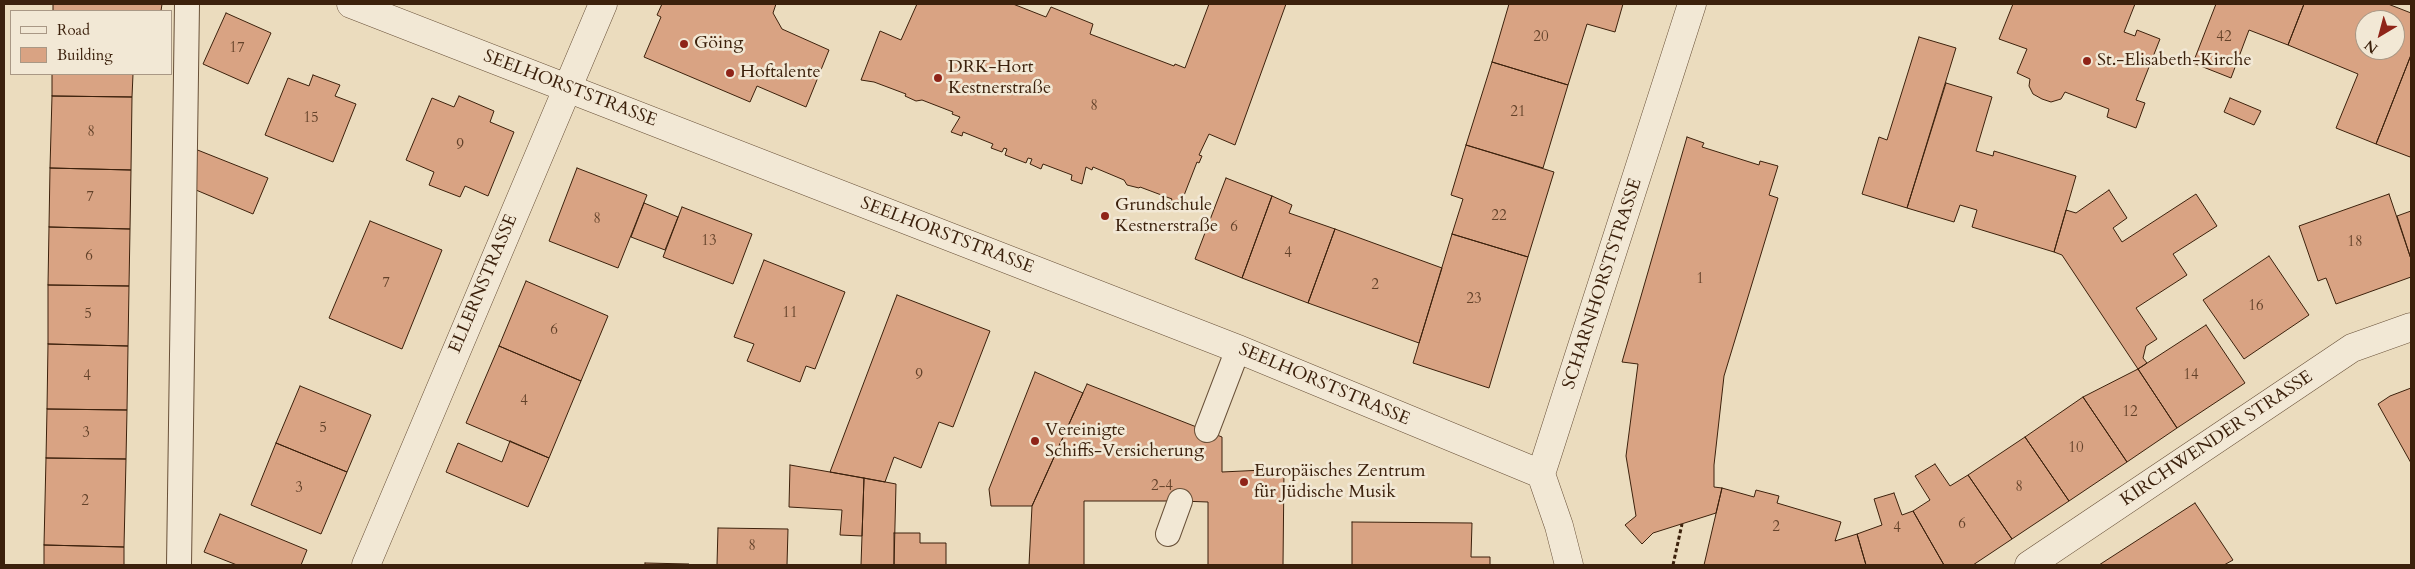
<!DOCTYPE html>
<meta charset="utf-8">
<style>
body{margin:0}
#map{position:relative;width:2415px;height:569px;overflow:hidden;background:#ebdcbe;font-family:Cardo,serif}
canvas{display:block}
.frame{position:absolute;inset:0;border:5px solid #3c210c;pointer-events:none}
.legend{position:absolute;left:10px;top:10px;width:162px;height:65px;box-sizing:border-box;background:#f2e8d5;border:1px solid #a99885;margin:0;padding:6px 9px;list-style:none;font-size:15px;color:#3c210c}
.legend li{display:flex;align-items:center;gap:10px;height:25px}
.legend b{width:25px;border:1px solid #a99885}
.north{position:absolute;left:2355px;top:10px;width:50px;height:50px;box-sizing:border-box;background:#f2e8d5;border:1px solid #a99885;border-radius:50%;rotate:217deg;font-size:14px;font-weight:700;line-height:20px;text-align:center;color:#3c210c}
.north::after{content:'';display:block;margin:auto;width:18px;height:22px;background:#8f2418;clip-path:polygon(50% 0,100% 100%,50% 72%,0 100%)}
</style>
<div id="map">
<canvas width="2415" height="569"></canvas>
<div class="frame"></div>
<ul class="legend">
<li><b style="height:6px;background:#f2e8d5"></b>Road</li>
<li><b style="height:14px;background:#d9a383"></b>Building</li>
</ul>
<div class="north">N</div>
</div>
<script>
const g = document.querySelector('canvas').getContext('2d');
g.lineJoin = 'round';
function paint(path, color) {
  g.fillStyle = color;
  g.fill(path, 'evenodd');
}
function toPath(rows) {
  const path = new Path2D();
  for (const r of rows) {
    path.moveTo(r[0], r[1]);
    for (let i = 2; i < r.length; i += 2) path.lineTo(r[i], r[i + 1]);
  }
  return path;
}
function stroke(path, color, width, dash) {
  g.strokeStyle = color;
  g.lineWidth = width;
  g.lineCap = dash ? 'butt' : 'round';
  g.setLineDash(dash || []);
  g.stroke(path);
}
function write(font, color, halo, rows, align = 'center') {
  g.font = font + ' Cardo,serif';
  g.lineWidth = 5;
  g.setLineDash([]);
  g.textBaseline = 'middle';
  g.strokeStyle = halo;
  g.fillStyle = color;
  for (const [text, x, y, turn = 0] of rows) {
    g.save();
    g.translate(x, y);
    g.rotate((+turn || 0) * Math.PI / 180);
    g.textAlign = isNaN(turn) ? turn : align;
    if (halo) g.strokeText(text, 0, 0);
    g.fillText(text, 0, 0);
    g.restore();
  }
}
const building = toPath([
 [53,4,162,4,161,11,53,11,53,4],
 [662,4,776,4,773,13,782,29,829,50,806,107,757,86,750,102,644,57,661,17,657,15,662,4],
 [917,4,1013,4,1046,17,1051,7,1093,24,1090,34,1174,66,1175,64,1185,68,1209,4,1286,4,1235,145,1209,134,1199,155,1202,156,1199,163,1197,162,1183,198,1185,199,1183,207,1171,201,1172,199,1140,187,1139,188,1127,185,1124,180,1093,167,1092,170,1086,167,1082,184,1071,180,1072,175,1043,164,1041,169,1030,164,1032,159,1028,158,1026,163,1005,155,1007,149,1004,148,1002,152,991,148,993,144,963,132,962,136,951,132,960,117,952,114,953,112,922,100,916,101,905,96,906,94,874,82,861,80,880,31,901,40,917,4],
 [1509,4,1623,4,1615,32,1587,24,1568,85,1492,62,1509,4],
 [2013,4,2135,4,2124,32,2135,36,2137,30,2160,39,2136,100,2145,103,2136,128,2107,117,2109,109,2065,92,2061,99,2051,102,2042,99,2033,94,2029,86,2030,79,2017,73,2027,49,1999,39,2013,4],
 [2216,4,2304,4,2288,45,2249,30,2231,78,2193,63,2216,4],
 [2304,4,2388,4,2411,13,2411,55,2376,144,2336,128,2358,74,2288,45,2304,4],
 [2365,20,2395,20,2395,50,2365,50,2365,20],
 [226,13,271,33,248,84,203,64,226,13],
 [1919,37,1956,48,1907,208,1862,194,1879,137,1887,140,1919,37],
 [2411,55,2411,154,2410,157,2376,144,2411,55],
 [1492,62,1568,85,1543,168,1466,145,1492,62],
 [52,74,133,74,132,97,52,96,52,74],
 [313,75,340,85,335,96,356,104,333,162,265,135,288,78,309,86,313,75],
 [1946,83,1992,97,1976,151,1993,156,1994,151,2076,176,2054,252,1972,227,1977,210,1960,205,1954,222,1907,208,1946,83],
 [52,96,132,97,131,170,50,168,52,96],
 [459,96,494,111,490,122,514,132,488,196,465,186,460,197,429,185,434,172,406,160,432,98,454,107,459,96],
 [2230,98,2261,111,2254,125,2224,112,2230,98],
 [1687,137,1704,143,1702,147,1759,165,1760,161,1778,166,1769,195,1778,198,1724,376,1714,465,1714,487,1722,488,1716,513,1653,533,1642,544,1625,525,1636,516,1626,456,1638,364,1622,362,1687,137],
 [1466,145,1554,172,1528,257,1452,234,1463,199,1451,195,1466,145],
 [195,149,268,178,253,214,196,190,195,149],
 [50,168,131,170,130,229,49,227,50,168],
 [577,168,647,195,618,268,549,241,577,168],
 [1226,178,1272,196,1242,278,1195,259,1226,178],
 [2109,190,2127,218,2113,228,2122,242,2196,194,2217,226,2173,254,2187,275,2136,308,2157,339,2146,346,2143,358,2147,363,2138,369,2062,255,2054,252,2066,210,2076,213,2109,190],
 [2389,194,2411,259,2411,277,2336,304,2326,278,2318,281,2299,226,2389,194],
 [1272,196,1292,205,1289,213,1335,229,1308,303,1242,278,1272,196],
 [644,203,678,217,665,250,631,237,644,203],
 [682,207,752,234,733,284,663,257,682,207],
 [2411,211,2411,259,2397,216,2411,211],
 [370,221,442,250,402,349,329,318,370,221],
 [49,227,130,229,129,286,48,285,49,227],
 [1335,229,1442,268,1419,343,1308,303,1335,229],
 [1452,234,1528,257,1489,388,1413,363,1452,234],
 [2269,256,2309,315,2244,359,2203,300,2269,256],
 [764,260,845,292,815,369,806,366,800,382,747,361,754,344,734,337,764,260],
 [526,281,608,316,581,381,499,346,526,281],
 [48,285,129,286,128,346,48,344,48,285],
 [897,295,990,331,953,427,939,422,921,468,894,457,885,482,830,472,897,295],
 [2206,325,2245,383,2177,428,2138,369,2206,325],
 [48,344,128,346,127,410,47,409,48,344],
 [499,346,581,381,549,458,466,423,499,346],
 [2138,369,2177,428,2127,462,2083,397,2138,369],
 [1035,372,1083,393,1032,506,991,506,989,489,1035,372],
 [1087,384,1222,437,1222,472,1284,469,1283,565,1208,565,1208,502,1180,501,1084,501,1084,565,1029,565,1032,506,1087,384],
 [300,386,371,415,347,472,276,443,300,386],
 [2411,388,2411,463,2378,404,2390,396,2411,388],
 [2083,397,2127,462,2069,501,2025,437,2083,397],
 [47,409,127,410,126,459,46,458,47,409],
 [2025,437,2069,501,2012,539,1968,475,2025,437],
 [510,441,549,458,528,507,446,472,458,443,502,462,510,441],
 [276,443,347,472,321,534,251,505,276,443],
 [46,458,126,459,124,547,44,545,46,458],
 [1935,464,1950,486,1968,475,2012,539,1973,565,1944,565,1913,511,1930,500,1915,476,1935,464],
 [790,465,864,478,862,536,840,535,842,510,789,507,790,465],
 [864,478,896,484,894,565,861,565,864,478],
 [1722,488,1754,497,1756,490,1779,496,1777,503,1841,522,1835,541,1857,534,1866,565,1704,565,1722,488],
 [1894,493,1902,515,1913,511,1944,565,1866,565,1857,534,1882,525,1874,499,1894,493],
 [2195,503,2233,560,2224,565,2099,565,2195,503],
 [220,514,307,550,301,565,237,565,204,552,220,514],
 [1352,522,1472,523,1471,557,1490,557,1490,565,1352,565,1352,522],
 [718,528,788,529,787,565,717,565,718,528],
 [894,533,920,533,920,543,946,543,946,565,894,565,894,533],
 [44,545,124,547,124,565,44,565,44,545],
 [645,563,689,564,689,565,645,565,645,563]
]);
const path = toPath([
 [1673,565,1682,524]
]);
const service = toPath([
 [1207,430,1238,349],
 [1168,534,1180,501],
 [179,565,187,4]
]);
const minor = toPath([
 [351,4,1238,349,1541,474],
 [366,565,603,4],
 [1569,565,1559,526,1541,474,1692,4],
 [2029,565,2352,348,2411,327]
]);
const markers = [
 [684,44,5,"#8f2418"],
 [2087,61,5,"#8f2418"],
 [730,73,5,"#8f2418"],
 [938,78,5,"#8f2418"],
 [1105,216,5,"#8f2418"],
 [1035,441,5,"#8f2418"],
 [1244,482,5,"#8f2418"]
];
const numberNames = [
 ["20",1541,38],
 ["42",2224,38],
 ["17",237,49],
 ["8",1094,107],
 ["21",1518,113],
 ["15",311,119],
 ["8",91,133],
 ["9",460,146],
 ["7",90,198],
 ["22",1499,217],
 ["8",597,220],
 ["6",1234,228],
 ["13",709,242],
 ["18",2355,243],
 ["4",1288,254],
 ["6",89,257],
 ["1",1700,280],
 ["7",386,284],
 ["2",1375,286],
 ["23",1474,300],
 ["16",2256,307],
 ["11",790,314],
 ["5",88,315],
 ["6",554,331],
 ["9",919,376],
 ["14",2191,376],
 ["4",87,377],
 ["4",524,402],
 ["12",2130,413],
 ["5",323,429],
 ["3",86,434],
 ["10",2076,449],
 ["2-4",1162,487],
 ["8",2019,488],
 ["3",299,489],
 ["2",85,502],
 ["6",1962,525],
 ["2",1776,528],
 ["4",1897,529],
 ["8",752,547]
];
const poiNames = [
 ["Göing",694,44],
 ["St.-Elisabeth-Kirche",2097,61],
 ["DRK-Hort",948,68],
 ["Kestnerstraße",948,89],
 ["Hoftalente",740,73],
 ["Grundschule",1115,206],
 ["Kestnerstraße",1115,227],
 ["Vereinigte",1045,431],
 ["Schiffs-Versicherung",1045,452],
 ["Europäisches Zentrum",1254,472],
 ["für Jüdische Musik",1254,493]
];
const streetNames = [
 ["SEELHORSTSTRASSE",570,89,21],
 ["SEELHORSTSTRASSE",947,236,21],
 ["ELLERNSTRASSE",484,284,-67],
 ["SCHARNHORSTSTRASSE",1603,284,-72],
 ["SEELHORSTSTRASSE",1324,385,23],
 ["KIRCHWENDER STRASSE",2217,439,-34]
];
paint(building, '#d9a383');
stroke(building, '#3c210c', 1);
stroke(service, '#685038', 26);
stroke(minor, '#685038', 29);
stroke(path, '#3c210c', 3, [4, 2.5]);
stroke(service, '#f2e8d5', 24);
stroke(minor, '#f2e8d5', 28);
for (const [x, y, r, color] of markers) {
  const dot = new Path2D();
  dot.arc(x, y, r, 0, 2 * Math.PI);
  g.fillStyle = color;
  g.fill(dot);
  stroke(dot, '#f2e8d5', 2);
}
write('15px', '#63422a', null, numberNames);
write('18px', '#3c210c', '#f2e8d5', poiNames, 'left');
write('18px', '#3c210c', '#f2e8d5', streetNames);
</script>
